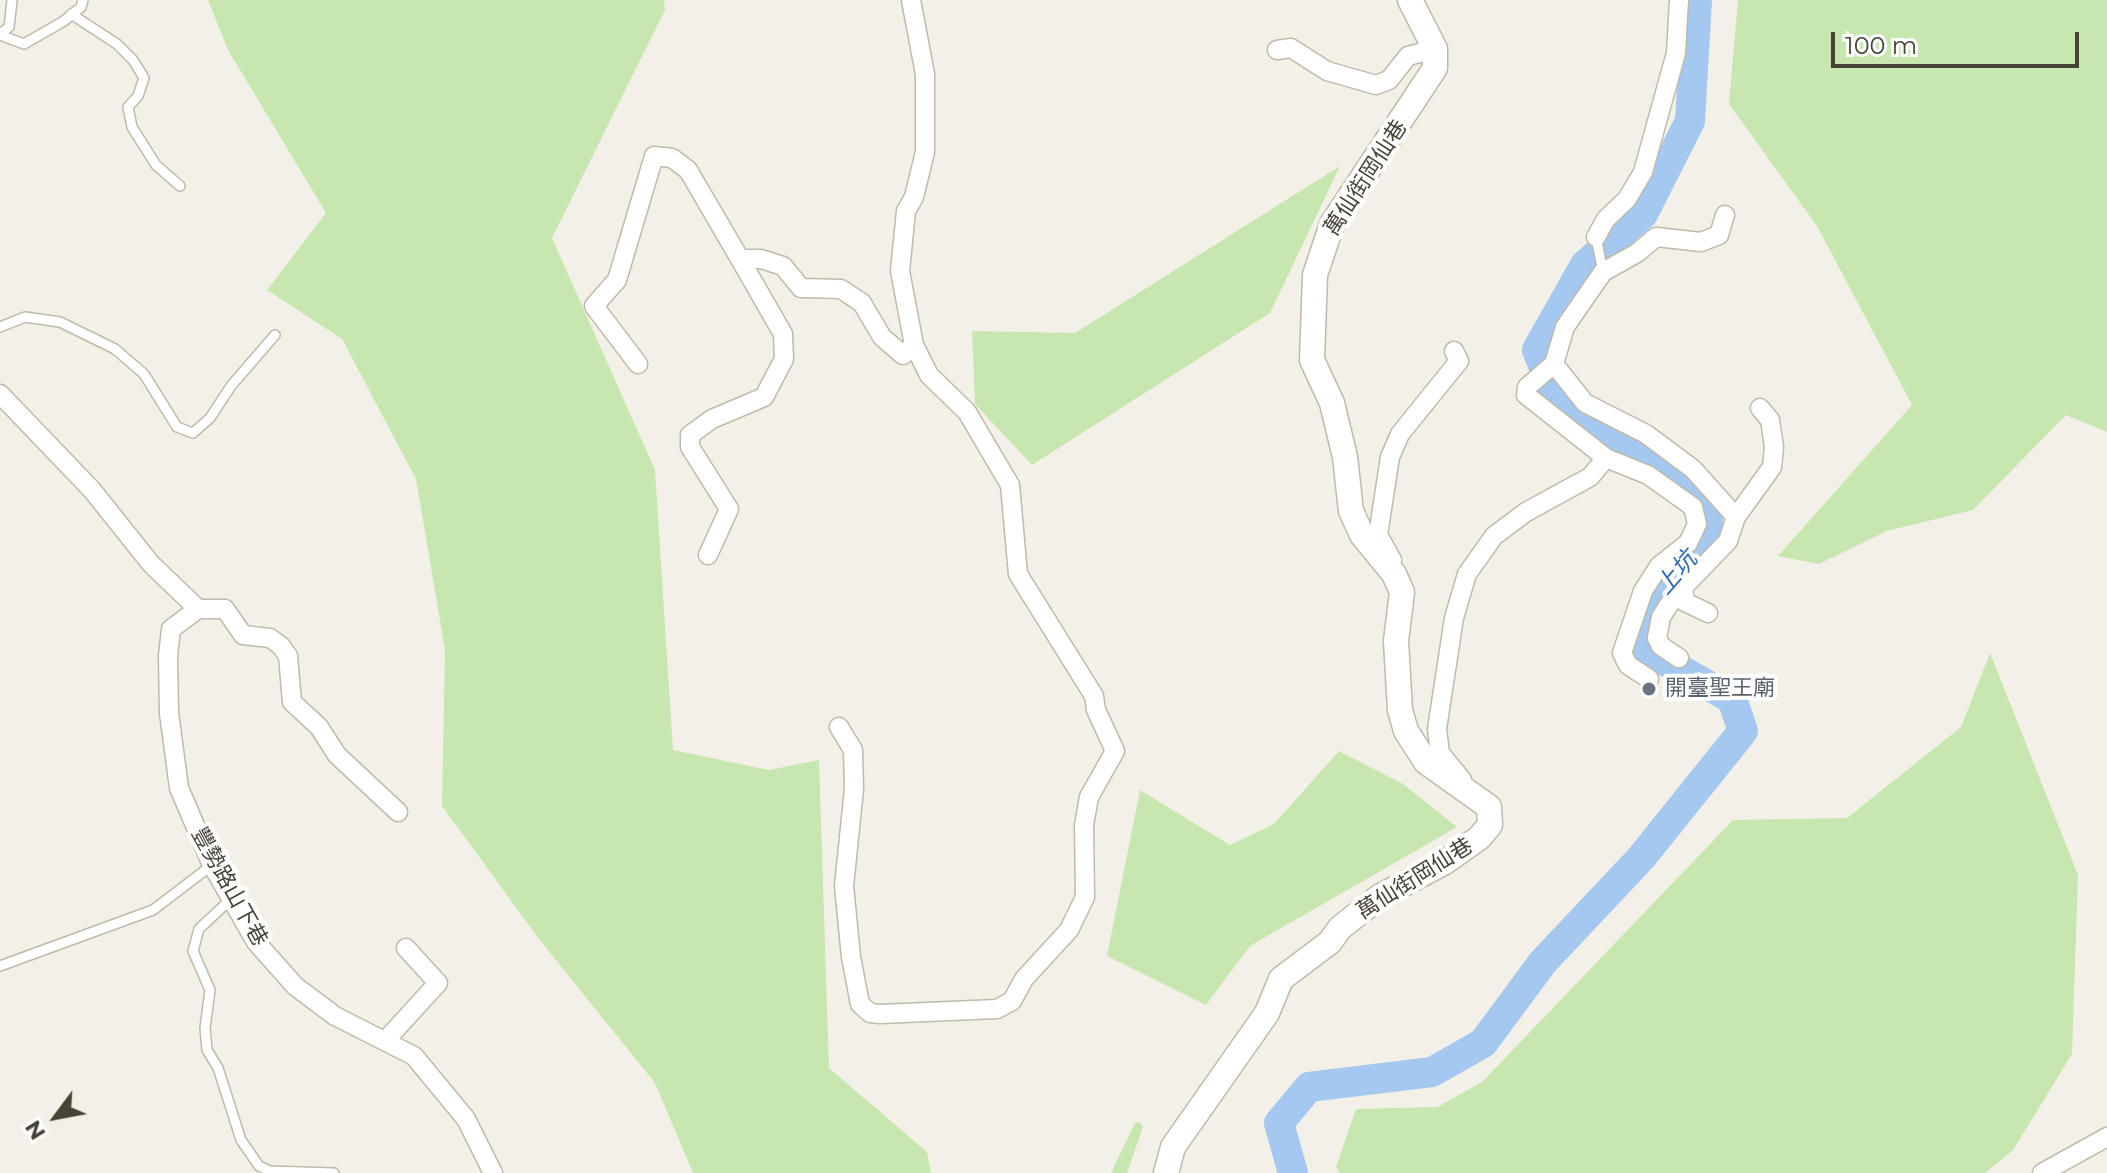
<!DOCTYPE html>
<meta charset="utf-8">
<style>
body{margin:0}
#map{position:relative;width:2107px;height:1173px;overflow:hidden;background:#f3f1e7;font-family:Montserrat,sans-serif}
canvas{display:block}
.north{position:absolute;left:16px;top:1077px;width:80px;height:80px;-webkit-text-stroke:6px #fff;paint-order:stroke;rotate:238deg;font-size:22px;font-weight:700;line-height:32px;text-align:center;color:#474236}
.north::after{content:'';display:block;margin:auto;width:28px;height:36px;background:#474236;clip-path:polygon(50% 0,100% 100%,50% 72%,0 100%)}
.scale{position:absolute;left:1831px;top:32px;width:248px;height:36px;box-sizing:border-box;border:4px solid #474236;border-top:0;padding-left:10px;font-size:24px;line-height:28px;white-space:nowrap;color:#474236;-webkit-text-stroke:6px #fff;paint-order:stroke}
</style>
<div id="map">
<canvas width="2107" height="1173"></canvas>
<div class="north">N</div>
<div class="scale">100 m</div>
</div>
<script>
const g = document.querySelector('canvas').getContext('2d');
g.lineJoin = 'round';
function paint(path, color) {
  g.fillStyle = color;
  g.fill(path, 'evenodd');
}
function toPath(rows) {
  const path = new Path2D();
  for (const r of rows) {
    path.moveTo(r[0], r[1]);
    for (let i = 2; i < r.length; i += 2) path.lineTo(r[i], r[i + 1]);
  }
  return path;
}
function stroke(path, color, width, dash) {
  g.strokeStyle = color;
  g.lineWidth = width;
  g.lineCap = dash ? 'butt' : 'round';
  g.setLineDash(dash || []);
  g.stroke(path);
}
function write(font, color, halo, rows, align = 'center') {
  g.font = font + ' Montserrat,"Noto Sans TC",sans-serif';
  g.lineWidth = 8;
  g.setLineDash([]);
  g.textBaseline = 'middle';
  g.strokeStyle = halo;
  g.fillStyle = color;
  for (const [text, x, y, turn = 0] of rows) {
    g.save();
    g.translate(x, y);
    g.rotate((+turn || 0) * Math.PI / 180);
    g.textAlign = isNaN(turn) ? turn : align;
    if (halo) g.strokeText(text, 0, 0);
    g.fillText(text, 0, 0);
    g.restore();
  }
}
const green = toPath([
 [208,0,664,0,665,10,552,238,655,470,673,750,769,770,819,760,829,1068,927,1152,931,1173,693,1173,655,1083,539,939,442,806,445,650,416,479,342,339,267,290,326,213,228,50],
 [1738,0,2107,0,2107,432,2066,415,1973,510,1887,531,1819,564,1778,556,1912,405,1817,226,1729,104],
 [1340,166,1270,313,1032,465,975,404,972,331,1075,333],
 [1990,653,2078,875,2072,1054,2013,1150,1985,1173,1340,1173,1336,1167,1356,1109,1438,1107,1483,1081,1733,820,1847,818,1961,727],
 [1339,751,1403,784,1457,827,1250,946,1206,1005,1107,956,1140,790,1230,845,1274,824],
 [1139,1122,1143,1127,1127,1173,1111,1173,1135,1123]
]);
const river = toPath([
 [1293,1173,1279,1123,1309,1087,1432,1072,1483,1043,1543,962,1641,858,1743,731,1732,699,1642,648,1644,616,1662,584,1708,539,1708,501,1626,441,1558,403,1537,350,1585,265,1643,214,1690,121,1697,0]
]);
const service = toPath([
 [71,14,117,44,133,60,144,78,138,96,128,107,132,127,156,165,180,186],
 [0,34,9,27,12,0],
 [0,35,24,44,64,21,81,7,83,0],
 [1596,237,1603,272],
 [0,327,25,317,60,322,115,349,144,374,177,427,193,433,210,418,231,386,275,335],
 [231,899,199,929,193,951,210,990,205,1028,207,1050,218,1068,241,1140,259,1166,270,1171,334,1173],
 [0,966,153,910,212,865]
]);
const minor = toPath([
 [1277,50,1291,48,1327,71,1376,85,1389,80,1408,56,1435,49],
 [1596,237,1606,219,1627,199,1643,172,1676,53,1679,0],
 [638,364,594,306,617,280,654,156,672,158,688,170,740,259],
 [1554,364,1585,403,1646,434,1693,469,1736,517,1728,541,1674,597,1661,617,1657,638,1661,646,1679,658],
 [0,394,92,490,151,564,198,609,171,629,168,656,169,713,179,788,212,865,256,942,295,986,335,1016,414,1056,466,1119,493,1173],
 [1736,517,1772,467,1774,447,1770,420,1760,408],
 [708,555,729,509,690,447,690,435,712,419,764,397,784,359,783,334,740,259,761,259,783,266,801,288,841,289,862,303,882,337,903,355,914,345,900,271,906,211,914,197,925,152,925,74,911,0],
 [1392,560,1378,535,1390,457,1400,434,1459,361,1454,351],
 [1683,587,1685,602,1708,613],
 [198,609,225,609,243,635,270,638,281,646,288,656,292,702,319,727,337,755,398,812],
 [1649,679,1628,665,1622,653,1643,591,1659,566,1688,543,1697,524,1693,507,1648,475,1606,458,1526,395,1527,387,1554,364,1565,327,1603,272,1637,253,1656,237,1701,242,1719,235,1725,215],
 [839,727,853,750,854,789,844,886,851,957,860,1004,870,1013,880,1014,997,1009,1012,1001,1024,979,1069,930,1085,897,1084,825,1089,797,1115,751,1096,710,1094,696,1018,574,1010,485,967,412,929,375,914,345],
 [1462,780,1440,753,1437,729,1454,618,1467,574,1494,536,1526,512,1590,477,1606,458],
 [385,1041,438,983,406,948],
 [2042,1173,2107,1137]
]);
const tertiary = toPath([
 [1166,1173,1173,1147,1267,1013,1281,979,1330,942,1340,928,1379,897,1445,862,1479,838,1490,825,1489,807,1426,762,1406,731,1400,710,1396,641,1402,592,1394,574,1362,535,1351,511,1345,457,1332,403,1312,360,1315,275,1332,224,1435,68,1435,49,1410,0]
]);
const markers = [
 [1649,689,8,"#6b7280"]
];
const streetNames = [
 ["萬仙街岡仙巷",1366,178,-57],
 ["萬仙街岡仙巷",1415,879,-32],
 ["豐勢路山下巷",229,887,61]
];
const worshipNames = [
 ["開臺聖王廟",1665,689]
];
const waterNames = [
 ["上坑",1677,573,-49]
];
paint(green, '#c8e7b0');
stroke(river, '#a4c8f0', 30);
stroke(service, '#bfbaaa', 12);
stroke(minor, '#bfbaaa', 21);
stroke(tertiary, '#bfbaaa', 27);
stroke(service, '#fff', 9);
stroke(minor, '#fff', 18);
stroke(tertiary, '#fff', 24);
for (const [x, y, r, color] of markers) {
  const dot = new Path2D();
  dot.arc(x, y, r, 0, 2 * Math.PI);
  g.fillStyle = color;
  g.fill(dot);
  stroke(dot, '#fff', 3);
}
write('22px', '#474236', '#fff', streetNames);
write('22px', '#5b616d', '#fff', worshipNames, 'left');
write('italic 24px', '#306bb2', '#fff', waterNames);
</script>
